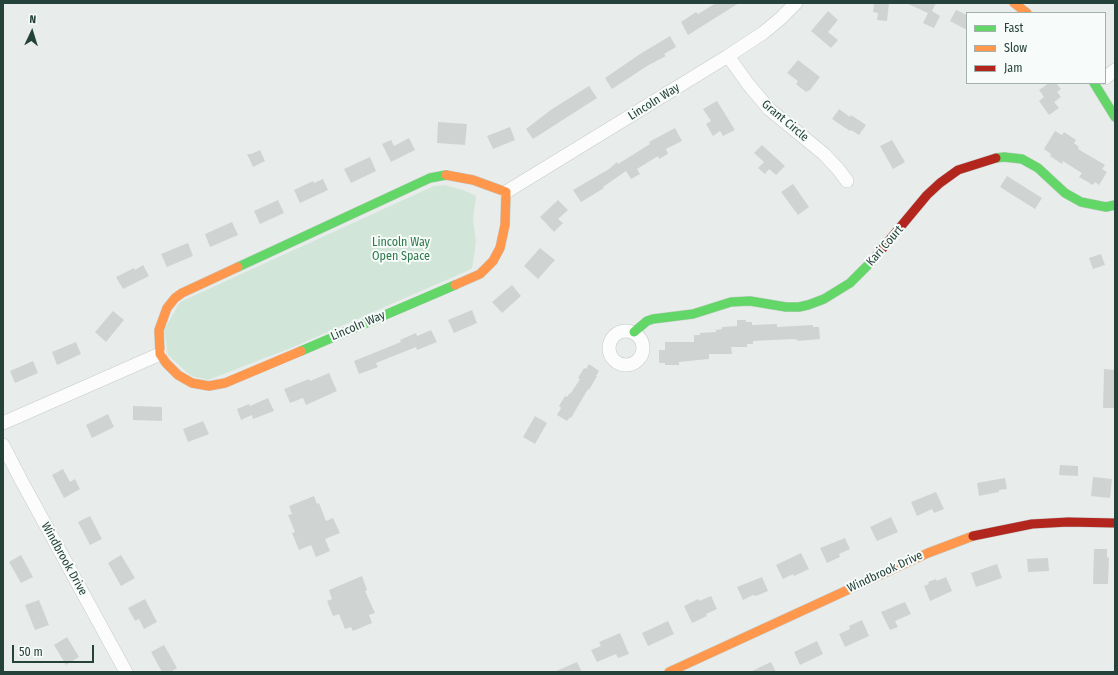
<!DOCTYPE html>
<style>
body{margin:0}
#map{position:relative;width:1118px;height:675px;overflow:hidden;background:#e8edeb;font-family:"Fira Sans Condensed",sans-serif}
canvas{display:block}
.frame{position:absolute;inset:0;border:4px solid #24423a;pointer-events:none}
.legend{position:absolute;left:966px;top:12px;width:140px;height:72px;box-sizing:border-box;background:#f7fbf9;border:1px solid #a3b1ad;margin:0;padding:5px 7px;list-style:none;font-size:12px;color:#24423a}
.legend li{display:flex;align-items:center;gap:8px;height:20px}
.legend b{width:20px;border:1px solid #a3b1ad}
.north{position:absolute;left:12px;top:12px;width:40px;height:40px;-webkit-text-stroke:3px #f7fbf9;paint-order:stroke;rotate:4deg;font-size:11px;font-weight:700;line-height:16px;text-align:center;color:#24423a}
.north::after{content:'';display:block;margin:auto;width:14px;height:18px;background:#24423a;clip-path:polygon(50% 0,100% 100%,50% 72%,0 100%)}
.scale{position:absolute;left:12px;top:645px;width:82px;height:18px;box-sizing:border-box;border:2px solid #24423a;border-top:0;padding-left:5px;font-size:12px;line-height:14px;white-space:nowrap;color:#24423a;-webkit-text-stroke:3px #f7fbf9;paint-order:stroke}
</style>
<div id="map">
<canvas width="1118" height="675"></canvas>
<div class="frame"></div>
<ul class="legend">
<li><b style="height:5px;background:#63d668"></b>Fast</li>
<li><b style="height:5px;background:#ff974d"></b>Slow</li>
<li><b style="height:5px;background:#b3261e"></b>Jam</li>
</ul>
<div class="north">N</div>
<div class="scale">50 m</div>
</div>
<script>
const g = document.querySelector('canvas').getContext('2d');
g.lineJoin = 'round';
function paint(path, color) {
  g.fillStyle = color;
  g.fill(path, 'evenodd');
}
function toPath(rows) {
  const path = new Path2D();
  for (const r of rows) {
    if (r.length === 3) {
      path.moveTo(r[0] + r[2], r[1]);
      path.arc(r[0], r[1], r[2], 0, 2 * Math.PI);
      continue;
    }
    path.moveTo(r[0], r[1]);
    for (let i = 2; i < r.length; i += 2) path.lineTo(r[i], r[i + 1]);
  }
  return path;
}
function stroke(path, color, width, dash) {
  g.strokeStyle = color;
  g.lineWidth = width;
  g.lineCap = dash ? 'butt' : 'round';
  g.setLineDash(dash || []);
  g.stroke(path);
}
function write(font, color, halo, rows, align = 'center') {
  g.font = font + ' "Fira Sans Condensed",sans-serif';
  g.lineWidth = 4;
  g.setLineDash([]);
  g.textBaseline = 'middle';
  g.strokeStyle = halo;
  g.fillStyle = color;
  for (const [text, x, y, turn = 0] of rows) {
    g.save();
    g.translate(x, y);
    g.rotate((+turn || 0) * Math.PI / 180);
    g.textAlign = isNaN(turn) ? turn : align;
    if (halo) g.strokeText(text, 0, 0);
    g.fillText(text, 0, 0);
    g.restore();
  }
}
const green = toPath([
 [445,185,463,190,476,196,473,219,476,242,473,262,472,268,469,270,291,348,208,380,191,376,168,355,164,330,180,302,434,186]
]);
const building = toPath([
 [716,3,739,3,688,35,681,22,696,12,698,14],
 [874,3,889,3,887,21,877,20,878,13,873,12],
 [906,3,936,3,932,11,940,16,934,28,923,23,928,13],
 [956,10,967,15,967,30,950,21],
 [828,11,838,20,828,32,838,40,831,48,811,31],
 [670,36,676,47,664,54,666,56,647,66,612,89,605,78,640,54],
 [798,60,820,77,810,90,806,92,796,84,798,81,787,73],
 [1049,83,1056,83,1061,89,1057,92,1061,97,1054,102,1059,108,1049,115,1039,101,1044,97,1039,90],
 [589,86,597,98,533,139,526,129,552,109],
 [717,101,735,130,723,136,720,131,713,136,706,124,711,121,703,109],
 [839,109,850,117,851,115,866,125,859,135,851,130,850,131,832,119],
 [438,122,467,124,465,145,437,143],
 [510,127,515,140,493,149,487,136],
 [675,128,682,141,666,149,668,154,659,159,658,156,637,169,640,174,631,179,626,171,603,187,604,188,581,202,573,190,609,169,617,162,618,164,650,144,649,142],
 [1055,131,1062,135,1064,132,1076,140,1074,143,1079,147,1078,149,1105,165,1102,169,1107,172,1099,185,1095,182,1093,185,1079,177,1082,173,1077,170,1063,161,1062,164,1050,156,1051,154,1044,149],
 [409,138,415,150,391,162,382,144,391,140,394,146],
 [892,140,905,162,893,169,880,146],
 [762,145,785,166,776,175,769,169,765,174,758,168,764,162,754,153],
 [260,150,265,161,253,167,247,154,251,154],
 [370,157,376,171,351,183,344,169],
 [1007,176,1042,198,1035,209,1000,187],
 [323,179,328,190,300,203,294,190,313,181,314,183],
 [793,184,809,207,798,215,781,192],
 [278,200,284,213,260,224,254,211],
 [558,200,568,210,558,219,563,223,554,232,540,217],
 [232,222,238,235,210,247,205,234],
 [188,243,193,256,167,267,161,254],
 [540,248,555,260,538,279,524,266],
 [1101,254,1105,265,1093,269,1089,258],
 [143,265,149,276,123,289,116,277,134,268,135,270],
 [512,285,521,296,502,313,492,302],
 [472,310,477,323,454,333,448,320],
 [113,311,124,320,106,342,95,332],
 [737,320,746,320,746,322,752,322,752,325,777,324,777,327,813,325,813,327,819,327,820,339,798,341,798,340,794,339,753,341,753,344,747,344,747,347,731,347,732,354,709,354,709,359,679,362,679,365,665,365,665,363,659,363,659,350,665,350,665,342,694,342,694,335,700,335,700,333,716,332,716,330,722,329,722,327,737,326],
 [431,330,437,342,417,350,416,347,376,363,378,367,359,374,354,361,401,342,400,340,416,333,417,336],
 [76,342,81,354,57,365,52,352],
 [33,361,38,373,15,383,10,371],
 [589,364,599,371,596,376,597,376,589,390,588,389,571,418,570,417,567,421,557,415,561,408,559,406,565,396,567,397,570,393,571,393,580,379,578,378,584,368,586,369],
 [1104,369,1115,370,1115,408,1103,408],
 [329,373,337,391,306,405,303,398,290,403,284,389,309,379,310,381],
 [268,398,274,411,253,419,252,415,241,420,237,409,249,404,250,406],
 [133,406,162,407,162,421,133,420],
 [108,414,114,427,92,438,86,425],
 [535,416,547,423,535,444,523,437],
 [203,421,209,434,188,442,183,429],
 [1060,465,1078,466,1078,476,1059,475],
 [63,469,70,482,75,479,80,489,64,498,52,475],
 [1093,477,1112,479,1110,498,1091,496],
 [1005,478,1007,489,999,490,999,492,979,496,977,483],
 [936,492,944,509,934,513,932,509,917,516,911,502],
 [314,496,317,504,319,503,326,521,333,518,340,533,325,539,330,551,316,557,311,545,299,550,292,533,295,532,288,515,292,514,289,506],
 [90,516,102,539,90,545,78,522],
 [891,517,898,532,877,541,870,527],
 [845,538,850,549,839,554,840,557,827,563,820,548],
 [1094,549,1107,549,1107,557,1109,558,1108,584,1093,584],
 [801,553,809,569,794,576,793,574,783,579,776,565],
 [21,555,33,577,21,583,9,562],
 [121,555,135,578,121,586,108,563],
 [1048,558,1049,571,1028,572,1027,559],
 [997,564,1002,578,976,587,971,573],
 [362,576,367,590,365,591,375,613,369,615,372,623,353,631,351,627,345,629,339,614,333,616,327,601,332,599,329,590],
 [762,577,768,591,756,596,753,595,743,600,737,587],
 [946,577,952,591,930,601,924,586,929,584,928,582,936,579,937,581],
 [711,596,717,609,706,614,707,616,692,623,684,606,698,599,699,601],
 [145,599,157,622,144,629,139,619,135,621,128,608],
 [39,600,49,625,35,630,25,605],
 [905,602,911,614,895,621,898,627,890,630,881,612],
 [862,620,869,636,845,647,839,634,850,629,849,626],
 [668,621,674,634,648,646,642,633],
 [620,633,629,654,618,658,616,654,597,662,591,650,601,646,599,642],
 [67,637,79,657,66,665,54,645],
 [817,641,823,654,800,665,794,652],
 [164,645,177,668,171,672,162,672,151,652],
 [577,662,582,672,554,672],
 [771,662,776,672,750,672]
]);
const street = toPath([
 [728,56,748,84,769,109,824,154,838,169,847,181],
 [1105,78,1115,70],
 [506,192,728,56,763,33,780,19,796,3],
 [626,348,17],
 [3,423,160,354],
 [3,445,21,480,126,672]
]);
const fast = toPath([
 [1094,83,1115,117],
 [996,158,1004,157,1022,159,1038,168,1065,193,1081,202,1106,207,1115,205],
 [238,267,430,178,446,175],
 [634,332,647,321,653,319,693,314,731,302,750,301,786,307,799,307,808,305,824,299,850,283,872,261],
 [301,351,455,285]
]);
const slow = toPath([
 [1014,3,1027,13],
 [446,175,473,180,506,192,505,225,500,248,493,261,480,274,455,285],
 [238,267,182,293,175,298,167,308,159,330,160,354,166,363,178,375,192,383,209,386,225,383,301,351],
 [669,672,928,553,973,536]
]);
const jam = toPath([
 [872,261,927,195,940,183,958,170,996,158],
 [973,536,1032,524,1068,522,1115,523]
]);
const streetNames = [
 ["Lincoln Way",654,102,-32],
 ["Grant Circle",785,121,40],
 ["Kari Court",885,246,-49],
 ["Lincoln Way",358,326,-23],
 ["Windbrook Drive",64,559,61],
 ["Windbrook Drive",885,572,-25]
];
const parkNames = [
 ["Lincoln Way",401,243],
 ["Open Space",401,257]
];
paint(green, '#d1e6d8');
paint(building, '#cfd4d2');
stroke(street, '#c5cac8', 14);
stroke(fast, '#c3cbc8', 10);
stroke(slow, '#c3cbc8', 10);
stroke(jam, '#c3cbc8', 10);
stroke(street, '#fcfcfc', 13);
stroke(fast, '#63d668', 9);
stroke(slow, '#ff974d', 9);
stroke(jam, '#b3261e', 9);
write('12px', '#24423a', '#f7fbf9', streetNames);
write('12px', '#2d7a4b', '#f7fbf9', parkNames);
</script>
